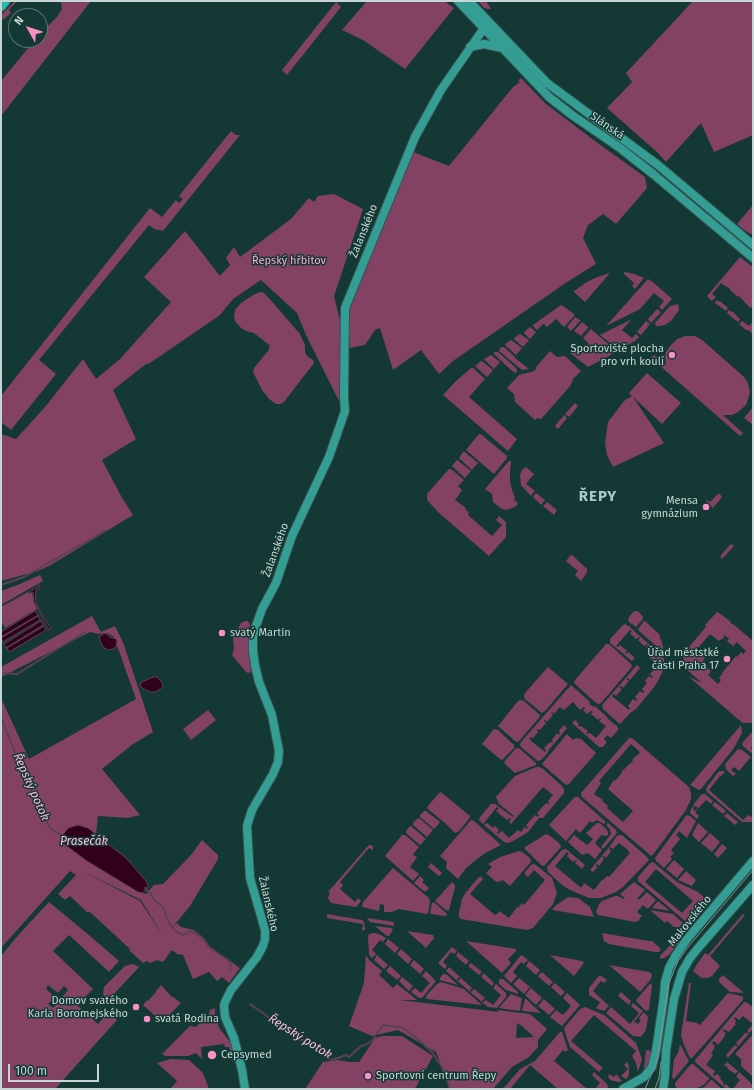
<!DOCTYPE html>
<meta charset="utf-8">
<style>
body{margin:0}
#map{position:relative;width:754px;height:1090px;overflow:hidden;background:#143834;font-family:"Fira Sans",sans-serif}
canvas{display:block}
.frame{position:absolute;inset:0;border:2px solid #c4d7d4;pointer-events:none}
.north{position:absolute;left:8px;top:8px;width:40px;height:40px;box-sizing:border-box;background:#143834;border:1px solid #5a7874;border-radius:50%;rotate:309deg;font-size:11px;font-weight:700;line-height:16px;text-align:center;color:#c4d7d4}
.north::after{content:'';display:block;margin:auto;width:14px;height:18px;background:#fa8fc6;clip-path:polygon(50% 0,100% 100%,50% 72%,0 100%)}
.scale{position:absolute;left:8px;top:1064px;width:91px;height:18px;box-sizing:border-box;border:2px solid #c4d7d4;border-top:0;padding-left:5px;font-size:12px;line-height:14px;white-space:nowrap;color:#c4d7d4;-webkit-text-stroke:3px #143834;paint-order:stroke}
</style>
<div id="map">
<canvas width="754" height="1090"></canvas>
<div class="frame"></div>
<div class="north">N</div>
<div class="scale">100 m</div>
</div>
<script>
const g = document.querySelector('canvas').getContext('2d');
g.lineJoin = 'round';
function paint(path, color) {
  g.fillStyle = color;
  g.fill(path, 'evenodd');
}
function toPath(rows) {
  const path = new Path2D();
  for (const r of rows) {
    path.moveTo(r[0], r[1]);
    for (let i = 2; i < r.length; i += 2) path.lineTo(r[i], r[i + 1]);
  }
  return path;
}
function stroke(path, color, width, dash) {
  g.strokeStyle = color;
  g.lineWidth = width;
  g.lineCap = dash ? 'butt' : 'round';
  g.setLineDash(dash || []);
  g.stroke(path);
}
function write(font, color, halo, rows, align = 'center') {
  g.font = font + ' "Fira Sans",sans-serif';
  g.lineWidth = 3;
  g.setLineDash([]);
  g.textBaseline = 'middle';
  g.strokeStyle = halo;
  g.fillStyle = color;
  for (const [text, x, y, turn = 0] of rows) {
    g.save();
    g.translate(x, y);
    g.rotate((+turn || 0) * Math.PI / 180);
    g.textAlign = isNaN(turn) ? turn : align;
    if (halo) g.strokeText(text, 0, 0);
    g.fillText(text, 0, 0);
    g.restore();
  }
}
const green = toPath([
 [15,1,17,1,9,10,11,13,4,19,1,19,1,15],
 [61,1,91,1,1,116,1,81,35,40,40,40,40,34,57,17,62,9],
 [367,1,444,1,454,8,405,69,363,40,342,30],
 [478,1,486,1,491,9,487,9,484,8],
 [693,1,753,1,753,135,714,152,701,123,666,162,657,152,607,108,632,82,626,73],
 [336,2,341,7,287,75,282,70],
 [521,78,546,104,595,141,645,177,647,188,616,224,603,214,588,225,583,238,596,264,567,282,453,361,439,374,421,350,393,370,380,328,375,330,365,345,350,348,348,335,350,308,389,208,413,152,449,166,513,87,520,82,518,81],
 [231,131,236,135,240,135,163,231,154,229,149,225,39,360,56,374,11,430,1,422,1,396,150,208,162,217,176,200,179,203,183,199,179,196],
 [334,194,363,209,334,296,340,320,341,375,339,401,306,335,297,313,261,280,233,299,220,315,150,363,146,364,113,390,136,439,102,460,121,496,133,515,49,566,38,571,1,581,1,434,16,439,45,407,83,359,96,379,120,359,171,302,144,277,185,231,220,276,230,265,226,258,234,247,240,257,291,219,309,198,314,202,318,196],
 [753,205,753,235,744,230,737,224],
 [740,257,753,267,753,309,751,307,750,308,739,296,738,297,730,290,730,289,721,283,712,294,716,297,712,301,707,296],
 [625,272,634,274,644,278,635,289,632,286,634,283,623,273],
 [610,273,585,302,574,292,574,291,587,282,595,278,606,274],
 [648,279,654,283,672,299,662,310,659,307,664,301,654,293,640,309,606,326],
 [260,292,264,293,275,305,300,334,305,345,305,352,307,356,313,360,314,363,284,402,281,404,276,404,269,399,267,396,262,390,253,372,254,368,268,351,270,346,268,344,254,333,246,331,241,328,235,321,234,316,235,310,241,303,253,295],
 [717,300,719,302,720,301,728,308,726,311,715,303,715,302],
 [678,304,679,310,671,321,665,325,659,326,656,326,655,323,670,306],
 [561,305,563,306,574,314,574,316,565,326,564,327,556,319,547,327,544,324,543,324,537,330,533,326,533,325],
 [657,309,661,312,651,323,648,319],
 [729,310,732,312,733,312,740,319,738,322,728,314,727,313],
 [575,317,580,320,580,321,571,331,567,327],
 [632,319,622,330,632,338,636,334,639,337,635,341,619,350,600,335],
 [646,321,650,324,641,335,637,332],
 [742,321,749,326,753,321,753,334,748,330,746,330,739,324],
 [582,322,588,327,588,328,581,336,574,331],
 [530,327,536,332,530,339,524,333,524,332],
 [591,329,615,350,616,352,588,367,570,353,573,349,580,355,589,344,583,338],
 [520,334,529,340,523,347,514,339,514,338],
 [685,336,695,336,702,340,743,376,747,381,749,387,750,393,746,405,738,412,732,415,723,415,743,433,740,436,651,358,654,355,666,365,665,357,666,352,670,346,677,339],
 [511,340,522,348,516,355,505,345,505,344],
 [502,347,504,347,515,357,515,358,529,369,522,370,499,351,500,348],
 [550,351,557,357,565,356,581,371,573,379,571,385,542,418,541,419,537,418,535,420,515,402,514,394,507,388,519,375,534,371,536,369,536,367],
 [494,352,498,352,516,368,517,370,516,373,512,371,494,354],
 [491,355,500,362,494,369,484,359],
 [481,361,483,362,493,370,487,377,475,366],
 [471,368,473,368,485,379,469,397,517,439,508,451,443,395,456,381],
 [647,373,681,403,662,424,633,397,664,443,613,467,607,455,605,443,608,422,624,401,632,396,629,393],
 [575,403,578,406,569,417,568,416,565,414],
 [753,407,753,425,744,418],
 [564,415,567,418,558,429,555,426],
 [480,434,482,435,507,456,507,458,494,474,466,450,478,435],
 [463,452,465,452,478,463,472,470,459,458],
 [457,460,471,471,465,478,452,466],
 [509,461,511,461,511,462,510,470,510,481,512,490,515,498,514,500,518,503,517,505,515,507,506,510,502,509,493,502,492,494,485,489],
 [526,467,534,474,526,484,535,491,531,496,521,485,520,475,522,470],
 [449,469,451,469,464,480,458,486,462,490,455,500,466,508,465,509,469,513,468,515,492,536,502,525,496,520,499,516,506,522,506,537,489,556,439,513,427,500,427,494],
 [536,493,545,500,541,505,533,497],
 [718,494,720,494,722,497,713,508,706,501,707,500,710,502],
 [547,502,557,510,554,515,543,506],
 [731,544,734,546,722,559,721,558,721,555],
 [572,555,587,569,587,572,581,581,575,575,578,571,566,561,570,556],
 [40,575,43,581,1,605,1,591,20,584],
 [28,592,30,594,32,593,34,603,37,609,5,628,2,623,1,623,1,607],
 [634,611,638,611,643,617,642,620,636,627,629,622,628,620,629,617],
 [717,612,719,613,731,622,731,624,733,624,753,641,753,722,751,723,743,723,739,720,689,677,702,683,685,668,683,654,706,627,705,625],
 [710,634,719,641,721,639,722,640,725,635,729,639,727,641,733,646,737,642,746,651,743,654,741,652,737,657,736,656,722,673,722,674,719,678,721,680,718,684,708,675,711,671,705,666,704,668,699,665,704,661,703,660,705,658,696,650],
 [92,616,101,632,115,626,123,642,153,732,133,744,102,769,140,815,128,818,98,816,96,834,88,828,71,849,87,861,138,892,146,894,154,885,163,884,191,855,202,840,218,855,218,859,190,906,172,928,177,923,181,927,194,930,205,939,209,946,240,968,229,983,222,977,217,981,209,972,193,979,183,955,177,954,172,950,163,962,157,960,150,963,147,961,143,963,129,950,130,949,90,912,87,912,70,896,65,900,58,894,76,875,82,871,140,901,163,936,141,900,82,871,76,875,70,871,1,948,1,698,29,759,136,699,114,637,107,633,99,634,90,632,1,677,1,667],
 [245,621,248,621,250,625,248,647,251,672,248,673,246,672,232,655,234,649,233,638,241,623],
 [644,621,646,622,659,634,662,643,664,652,663,652,639,631,638,629,639,628],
 [625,624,630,627,633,630,660,654,664,659,664,664,662,673,655,686,636,709,630,713,620,724,603,709,602,707,603,704,637,665,640,668,630,680,628,678,626,679,629,681,623,688,621,686,619,687,622,689,616,696,614,694,612,696,619,702,629,710,630,708,628,706,633,699,636,701,637,700,635,697,640,691,643,693,644,692,642,689,647,683,645,681,649,676,652,678,653,677,650,674,658,666,649,657,653,653,646,647,648,645,647,644,644,646,638,640,640,638,639,637,636,639,630,633,632,631,630,630,616,646,618,647,620,645,627,651,625,653,626,654,628,652,635,658,632,661,610,643,610,639,623,625],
 [606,644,609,644,632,665,631,668,601,703,599,704,596,703,575,684,574,682,575,680],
 [548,667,568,684,545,711,542,713,525,699,524,696,525,693],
 [571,685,590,702,589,704,594,707,595,706,607,717,608,719,617,726,618,728,618,730,611,738,607,735,604,739,607,742,603,747,599,747,572,723,575,720,579,724,578,726,579,727,581,726,588,731,586,733,587,734,590,733,596,738,606,726,599,721,601,719,600,718,598,720,591,714,593,712,591,711,587,714,583,710,585,708,584,707,580,710,573,702,564,710,560,707,554,714,552,712,551,713,553,715,547,722,545,720,544,721,546,723,540,730,538,729,537,730,538,732,533,738,531,737,529,738,531,740,531,741,545,752,546,750,544,748,550,742,552,743,553,742,552,740,557,733,559,735,560,734,559,731,564,725,567,728,548,751,547,754,541,760,538,761,521,747,520,745,521,742],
 [521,700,524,701,540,715,539,718,519,741,517,742,515,741,498,726,518,701],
 [208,710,216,720,191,740,183,729],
 [741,725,742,733,734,748,701,789,699,790,690,785],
 [495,729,498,730,514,745,514,748,502,760,500,759,482,744,493,730],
 [753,731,753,745,751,748,753,751,751,753,742,745,743,742],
 [567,734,573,740,576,738,581,739,594,751,596,753,569,784,566,785,544,766,542,764],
 [629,738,632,738,689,787,691,793,691,799,686,810,652,856,650,855,582,797,581,795,581,793],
 [631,744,640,752,637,756,636,756,632,760,633,761,621,772,622,773,615,781,614,780,608,789,633,811,623,822,607,808,608,806,602,801,603,800,594,794,601,783,599,781],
 [518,748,520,749,536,763,536,765,515,773,505,764,504,762,505,761,515,749],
 [739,749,742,750,751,757,739,771,734,767,731,770,736,774,733,776,726,769,725,764,737,750],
 [536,767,539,767,542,768,561,785,564,789,564,793,543,818,539,818,528,832,513,841,508,843,504,842,484,825,485,824,487,823,493,828,495,826,499,830,497,833,498,834,502,831,509,838,518,830,521,832,525,827,527,829,528,828,526,825,535,815,538,817,539,815,537,813,546,803,548,804,549,803,548,801,553,795,543,787,511,824,509,822,511,819,510,818,507,820,496,811,499,808,497,807,483,824,479,820,480,817,491,804,495,804,513,817,514,816,499,804,496,797,515,776],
 [719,771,723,771,725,772,721,776,720,776,709,790,743,820,748,815,753,818,753,822,742,822,707,792,706,789,707,787],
 [440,792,442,793,470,816,469,819,459,831,455,833,446,824,428,809,427,807],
 [703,794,705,794,713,801,711,804,706,800,695,812,699,816,697,819,691,814,690,812,691,809,693,806,694,808,693,809,695,811,698,808,696,806,695,807,693,805,701,795],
 [575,797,578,797,606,822,604,824,597,820,592,823,590,821,580,833,576,829,566,841,549,825,571,801],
 [715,802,726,811,723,814,712,805],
 [424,811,426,811,440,822,434,829,420,817,420,815],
 [727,813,738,822,735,825,724,816],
 [687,815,690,816,696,821,687,838,679,831,676,835,680,839,671,850,674,853,670,857,672,859,664,868,656,861,655,858,685,817],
 [419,818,433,830,427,837,413,825,413,823,417,819],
 [471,820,474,821,501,845,485,853,477,859,466,868,458,879,448,870,446,868,447,862,440,856],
 [597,823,600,823,606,829,608,832,608,835,606,836,601,835,595,843,602,850,595,859,588,853,583,855,580,853,568,842,574,835,587,845,593,839,586,833],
 [608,823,616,830,617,833,603,849,601,847,611,834,610,829,606,825],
 [698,823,708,832,699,842,692,835],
 [410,826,411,826,426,839,420,845,406,833,406,831],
 [710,833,720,842,712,852,701,843],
 [546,834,549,835,560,844,561,847,546,864,544,866,541,865,525,849,525,847],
 [402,835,405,835,419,847,413,854,413,855,417,857,410,867,419,874,413,881,385,856],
 [619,835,622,835,647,857,649,860,623,887,616,892,601,898,589,898,570,890,562,885,548,872,547,868,548,866,562,850,566,849,585,865,582,869,575,863,577,861,576,860,573,862,567,856,569,854,567,852,555,866,580,887,582,887,584,883,594,890,602,880,603,880,607,876,609,877,630,853,627,849,619,843,613,849,610,847,609,849,611,851,606,858,604,856,602,857,604,859,599,866,597,864,596,865,597,868,593,872,590,870,610,846,616,837],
 [722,844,727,848,718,858,714,854],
 [370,845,373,846,373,850,369,848,340,882,343,885,340,889,355,902,358,898,361,901,356,907,331,903,329,900,328,897,330,893,328,892,368,846],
 [519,851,522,852,530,858,531,861,530,863,510,886,503,880,498,882,495,881,486,873,492,867,488,864,500,857],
 [674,860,684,869,677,878,666,869],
 [653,862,677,882,698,892,705,898,685,921,638,881,638,877,650,863],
 [656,869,693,901,682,913,645,882],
 [431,863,442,873,439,876,428,867],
 [534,864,536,865,552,878,557,893,553,904,533,928,527,930,461,919,459,917,459,913,462,899,466,892,479,877,481,877,483,879,470,894,495,915,497,914,499,911,509,918,517,907,518,908,522,903,524,905,545,880,534,870,528,877,525,875,525,872,531,865],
 [393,868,429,898,430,902,428,913,427,914,399,909,392,912,384,912,384,905,380,904,379,911,362,907,363,902],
 [686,871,696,880,692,886,678,880],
 [420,876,424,880,422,882,429,888,425,892,414,883],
 [452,882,455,885,455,887,449,910,447,911,435,901],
 [634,882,645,890,637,899,638,900,640,899,647,892,656,900,648,909,643,905,637,912,642,916,638,921,635,922,598,915,596,912,599,904,602,901,615,896,618,896,623,899,625,898,620,894],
 [568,897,578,898,590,907,594,917,552,910,555,906],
 [658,901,670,911,652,908],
 [49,902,90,936,119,961,109,972,69,935,53,951,93,989,77,1005,81,1009,78,1014,83,1019,88,1015,98,1024,108,1012,117,1020,55,1089,1,1089,1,956,21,932],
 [48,985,58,993,64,986,68,990,53,1008,48,1004,55,997,46,989],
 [434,902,446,913,447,915,445,916,431,914,430,913,432,903],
 [650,910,673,914,683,923,679,927,674,927,667,921,665,923],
 [327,914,362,920,364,922,365,930,362,930,363,924,327,918],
 [743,914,745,915,710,956,720,966,712,976,708,978,702,978,699,976,693,971,697,964,705,953,708,955,742,915],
 [367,918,394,922,394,926,370,922],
 [375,926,391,928,393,930,389,936,387,936],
 [407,931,433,935,434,938,426,948],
 [373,933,379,934,386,938,383,942,380,940,372,950,376,954,372,958,369,954,368,937,369,934],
 [602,933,649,941,652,941,661,949,659,952,655,952,609,944,604,941],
 [679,936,682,938,669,955,664,958,660,959,660,956],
 [388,939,399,948,395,953,385,944],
 [466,941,516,949,516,951,508,959,511,963,502,973],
 [452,947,457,951,454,954,451,952,443,962,447,966,445,969,439,964,439,962],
 [401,949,412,959,408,964,397,954],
 [458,952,469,961,466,965,456,956],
 [366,955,369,960,382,971,379,975,393,988,397,984,417,1000,400,1000,499,1012,497,1010,530,1014,547,1029,538,1040,538,1047,529,1057,512,1067,493,1089,450,1089,436,1052,398,1030,372,1036,349,1026,364,983],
 [517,1023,522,1026,534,1037,516,1038],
 [377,955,388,965,384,969,374,960],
 [521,955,523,956,528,960,524,964,521,962,513,972,517,976,511,983,504,976],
 [550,955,582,961,584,963,574,976],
 [414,960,424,969,420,974,410,965],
 [529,961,540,970,536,975,526,966],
 [471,963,482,972,479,975,468,966],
 [133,964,139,967,113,995,117,1000,113,1004,108,1002,103,994,104,987,125,966],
 [609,965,649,972,652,974,651,979,640,992],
 [390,966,401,976,397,980,386,971],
 [449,967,460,977,457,979,458,981,461,978,472,988,470,990,471,992,474,989,485,998,482,1001,483,1002,486,1000,493,1005,501,995,493,988,496,984,506,993,506,997,497,1008,488,1007,483,1003,446,971],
 [426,971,436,981,422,998,419,998,411,992,415,988,421,993,430,983,422,976],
 [542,972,553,982,549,986,538,976],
 [484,973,494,983,492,986,481,977],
 [443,974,446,974,458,985,440,980,440,978],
 [600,975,607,980,604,983,601,981,593,991,609,1006,604,1011,596,1008,600,1002,589,995,589,988,598,977],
 [723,975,744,993,730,992,719,982,719,979],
 [402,977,413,986,409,991,399,981],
 [519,978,530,987,524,994,513,984],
 [500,979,503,979,518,992,518,994,506,990,499,984,499,981],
 [441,982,464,989,482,1005,427,999,426,998,426,996,437,984],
 [555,983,565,992,561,996,551,987],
 [651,983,652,986,649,1009,648,1011,645,1010,636,1001,637,999,649,985],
 [689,983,691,983,686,1021,697,1023,700,1025,728,993,741,996,743,997,743,1000,708,1040,692,1058,690,1058,684,1045,681,1035],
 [161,985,172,997,173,997,181,1003,166,1018,167,1019,163,1023,143,1005,147,1000,148,1001,156,992,156,991],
 [531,988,542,998,536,1005,525,995],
 [621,992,631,1001,629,1005,618,996],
 [567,993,580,1005,562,1026,550,1017,556,1010,563,1015,571,1006,563,998],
 [511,994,522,998,520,1011,499,1008],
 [525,999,526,999,541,1013,523,1011,522,1010],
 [544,999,555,1009,549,1015,538,1006],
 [744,1002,746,1002,753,1007,753,1029,728,1058,726,1055,735,1045,737,1046,738,1045,736,1043,746,1032,747,1034,749,1032,747,1031,753,1024,743,1016,739,1020,735,1017,734,1018,736,1021,735,1023,736,1024,729,1032,724,1029,723,1030,726,1034,724,1035,725,1036,718,1045,714,1041,712,1043,715,1046,714,1048,714,1049,711,1053,713,1055,706,1065,715,1071,713,1075,714,1076,717,1074,721,1078,720,1079,724,1083,723,1085,724,1086,726,1084,731,1089,726,1089,695,1062,695,1060],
 [633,1003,643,1011,633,1023,635,1022,638,1024,641,1020,639,1018,644,1012,648,1017,646,1030,641,1037,633,1036,606,1013,611,1007,630,1024,639,1013,631,1006],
 [585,1007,604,1015,636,1043,642,1059,638,1072,636,1063,632,1056,636,1051,594,1015,571,1041,603,1068,599,1072,570,1047,564,1029,565,1027,580,1009],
 [215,1008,215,1015,219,1028,231,1043,236,1062,233,1062,229,1047,225,1047,224,1044,201,1047,202,1059,196,1053,188,1056,165,1056,162,1054,190,1026,196,1027,209,1014,210,1010],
 [560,1032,562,1032,568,1050,566,1052,563,1050,554,1061,587,1089,558,1089,530,1065,510,1089,503,1089,520,1069,535,1061],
 [753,1034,753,1077,741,1066,741,1059,735,1054],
 [382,1036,402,1036,433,1056,415,1089,305,1089,323,1062,338,1060,349,1062,359,1062,375,1038],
 [680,1044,689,1061,674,1079,672,1077,674,1059,678,1053],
 [646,1050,651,1051,648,1067,645,1072,644,1067],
 [171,1059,189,1060,203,1073,209,1089,170,1089,177,1081,157,1063],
 [627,1062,629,1066,629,1074,628,1077,626,1079,621,1076,628,1069,624,1065],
 [727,1062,738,1071,735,1074,728,1069,728,1068,724,1065],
 [691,1064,693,1064,709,1078,709,1079,705,1084,696,1089,677,1088,675,1086,675,1083],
 [594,1072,606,1083,608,1086,607,1089,595,1089,600,1083,592,1075],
 [739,1072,750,1082,753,1087,749,1089,733,1089,740,1080,736,1077],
 [609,1074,614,1077,616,1074,622,1081,618,1082,610,1080,608,1076],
 [711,1080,712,1080,722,1089,701,1089,704,1087]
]);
const water = toPath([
 [38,585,40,587,40,588,36,590,35,597,37,605,51,629,49,630,34,601,33,592,30,593,29,592,38,587,38,585],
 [35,611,38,615,1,637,1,632,35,611],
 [38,616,40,620,3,642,1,638,38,616],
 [41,621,43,625,6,648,4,644,41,621],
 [44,626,46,630,9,652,7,648,44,626],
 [105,633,110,637,116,639,117,641,116,647,113,649,108,650,103,647,100,640,99,637,105,633],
 [153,677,157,677,161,681,163,685,162,688,155,692,150,692,142,688,140,685,142,682,153,677],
 [78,825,88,828,126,858,146,881,148,885,146,889,143,893,138,892,87,861,64,844,62,836,68,828,78,825]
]);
const stream = toPath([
 [1,585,24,577,105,531],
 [1,673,17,674,85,632],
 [1,718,35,801,50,828,64,837],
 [145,888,151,894,154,900,163,907,168,921,175,931,183,935,190,931,195,933,203,939,210,948,228,960,231,965,230,972],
 [250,1004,298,1038,309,1043,313,1048,321,1051,327,1058,332,1060,346,1055,349,1057,361,1046,365,1045,372,1041,379,1030,384,1025,403,1028,412,1034,432,1052,442,1067,450,1089]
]);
const secondary = toPath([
 [458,1,549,97,572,115,620,148,653,174,753,258],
 [469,1,547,83,658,165,753,245],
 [470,47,484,44,502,48],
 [245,1089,242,1070,234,1038,225,1017,224,1006,225,1002,231,990,257,957,263,946,265,939,265,930,250,878,247,826,252,810,273,774,278,762,279,751,272,715,259,682,255,665,253,651,253,637,256,626,262,609,276,583,292,536,329,457,345,411,344,397,345,308,415,137,441,90,484,28],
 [623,1089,644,1077,652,1067,656,1051,664,996,665,982,669,968,676,955,687,939,753,861],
 [663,1089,665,1076,666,1051,674,999,682,972,690,958,699,947,753,885]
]);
const primary = toPath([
 [1,6,5,1]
]);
const tram = toPath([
 [645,1089,657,1061,669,983,678,961,688,947,753,870],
 [655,1089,659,1078,661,1062]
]);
const markers = [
 [672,355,4,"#fa8fc6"],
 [706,507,4,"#fa8fc6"],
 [222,633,4,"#fa8fc6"],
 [727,659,4,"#fa8fc6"],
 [136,1007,4,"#fa8fc6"],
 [147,1019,4,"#fa8fc6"],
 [212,1055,5,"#fa8fc6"],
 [368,1076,4,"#fa8fc6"]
];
const streetNames = [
 ["Slánská",607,126,35],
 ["Žalanského",364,231,-68],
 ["Žalanského",276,550,-70],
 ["Žalanského",268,904,77],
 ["Makovského",690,921,-51]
];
const parkNames = [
 ["Řepský hřbitov",289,261]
];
const poiNames = [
 ["Sportoviště plocha",664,349],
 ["pro vrh koulí",664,362],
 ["Mensa",698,501],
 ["gymnázium",698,514],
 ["svatý Martin",230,633,"left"],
 ["Úřad měststké",719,653],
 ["části Praha 17",719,666],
 ["Domov svatého",128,1001],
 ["Karla Boromejského",128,1014],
 ["svatá Rodina",155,1019,"left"],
 ["Cepsymed",221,1055,"left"],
 ["Sportovní centrum Řepy",376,1076,"left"]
];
const waterNames = [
 ["Řepský potok",31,787,66],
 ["Prasečák",84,842],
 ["Řepský potok",300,1037,32]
];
const districtNames = [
 ["ŘEPY",598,497]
];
paint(green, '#834264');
paint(water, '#30001c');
stroke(water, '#5c4053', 1);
stroke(stream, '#5c4053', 2);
stroke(secondary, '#345551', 10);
stroke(primary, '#345551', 12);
stroke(secondary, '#359e94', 8);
stroke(primary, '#25bbaf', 10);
stroke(tram, '#7d9794', 1);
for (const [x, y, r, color] of markers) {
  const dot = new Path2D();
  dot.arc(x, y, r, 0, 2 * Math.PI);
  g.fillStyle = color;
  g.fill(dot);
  stroke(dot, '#143834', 1.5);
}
write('11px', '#c4d7d4', '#143834', streetNames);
write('11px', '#ffa7d2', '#143834', parkNames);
write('11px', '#c4d7d4', '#143834', poiNames, 'right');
write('italic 12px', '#febbdb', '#143834', waterNames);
g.letterSpacing = '1px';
write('bold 15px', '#a6cdc8', '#143834', districtNames);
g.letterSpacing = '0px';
</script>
